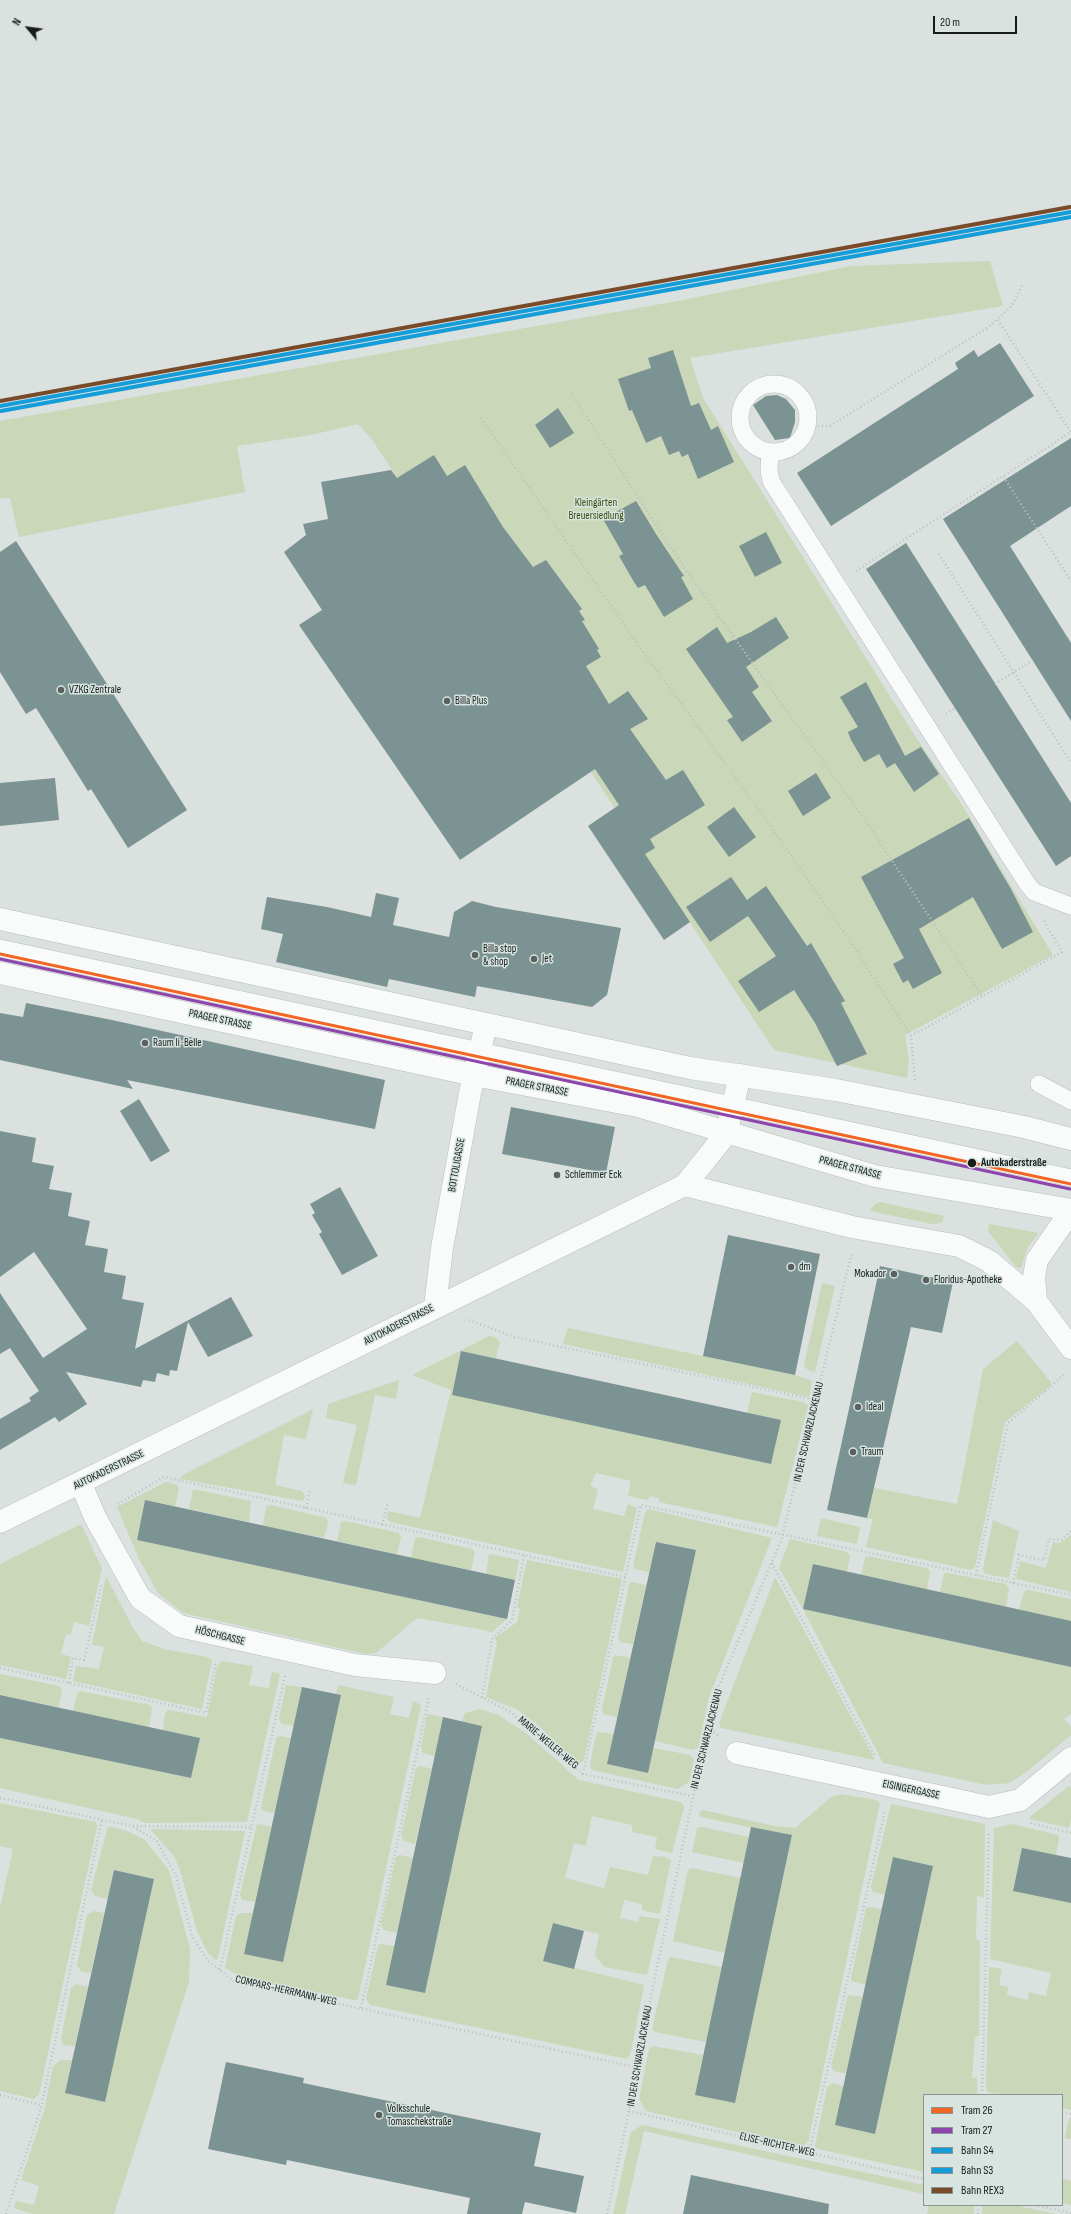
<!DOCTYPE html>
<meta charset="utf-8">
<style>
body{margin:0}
#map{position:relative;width:1071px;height:2214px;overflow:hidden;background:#dae1df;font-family:"Sofia Sans Condensed",sans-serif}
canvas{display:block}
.legend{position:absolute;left:923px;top:2094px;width:140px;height:112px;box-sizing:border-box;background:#d7e4e0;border:1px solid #8a9491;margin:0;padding:5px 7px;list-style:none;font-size:12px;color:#171c1a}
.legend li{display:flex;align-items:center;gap:8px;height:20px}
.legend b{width:20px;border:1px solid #8a9491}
.north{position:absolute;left:8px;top:8px;width:40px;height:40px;-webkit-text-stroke:3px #d7e4e0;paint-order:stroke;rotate:299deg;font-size:11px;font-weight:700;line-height:16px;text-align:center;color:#171c1a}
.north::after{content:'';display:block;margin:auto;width:14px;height:18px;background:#171c1a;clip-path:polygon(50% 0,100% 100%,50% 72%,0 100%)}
.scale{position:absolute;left:933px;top:16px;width:84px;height:18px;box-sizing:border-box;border:2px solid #171c1a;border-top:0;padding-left:5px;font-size:12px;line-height:14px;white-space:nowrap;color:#171c1a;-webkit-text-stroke:3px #d7e4e0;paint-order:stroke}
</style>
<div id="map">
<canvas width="1071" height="2214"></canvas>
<ul class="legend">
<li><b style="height:5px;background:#f26522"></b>Tram 26</li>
<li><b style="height:5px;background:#8e44ad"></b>Tram 27</li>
<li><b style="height:5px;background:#159dd9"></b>Bahn S4</li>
<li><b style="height:5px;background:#159dd9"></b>Bahn S3</li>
<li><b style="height:5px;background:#7a4b2a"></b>Bahn REX3</li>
</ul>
<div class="north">N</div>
<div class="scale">20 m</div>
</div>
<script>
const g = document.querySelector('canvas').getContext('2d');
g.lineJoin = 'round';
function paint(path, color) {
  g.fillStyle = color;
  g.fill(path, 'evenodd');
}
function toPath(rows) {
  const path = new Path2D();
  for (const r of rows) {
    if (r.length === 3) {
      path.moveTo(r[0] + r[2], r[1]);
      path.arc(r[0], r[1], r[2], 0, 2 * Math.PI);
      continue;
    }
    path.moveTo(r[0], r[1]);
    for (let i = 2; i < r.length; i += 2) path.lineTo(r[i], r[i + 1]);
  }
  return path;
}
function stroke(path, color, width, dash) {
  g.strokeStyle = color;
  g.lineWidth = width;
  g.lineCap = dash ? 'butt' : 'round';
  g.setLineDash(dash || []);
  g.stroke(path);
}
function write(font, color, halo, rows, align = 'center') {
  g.font = font + ' "Sofia Sans Condensed",sans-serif';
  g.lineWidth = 3;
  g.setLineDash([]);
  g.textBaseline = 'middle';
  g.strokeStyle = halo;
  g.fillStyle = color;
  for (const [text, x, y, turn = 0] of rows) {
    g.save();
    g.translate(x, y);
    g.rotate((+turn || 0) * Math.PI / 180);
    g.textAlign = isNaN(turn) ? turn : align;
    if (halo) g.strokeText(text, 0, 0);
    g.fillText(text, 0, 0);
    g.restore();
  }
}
const green = toPath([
 [990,261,1003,306,690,358,703,398,915,736,964,808,1053,955,905,1035,909,1061,907,1078,774,1050,371,438,358,424,311,435,237,446,245,492,19,537,10,498,0,498,0,421,678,301,851,266],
 [880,1202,944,1216,943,1220,941,1223,932,1224,870,1211,875,1204],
 [989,1224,1039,1233,1028,1247,1021,1268,1016,1267,992,1236,988,1231],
 [822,1283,835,1286,815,1372,808,1370,804,1366],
 [568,1328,795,1375,812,1381,809,1397,563,1344],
 [489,1336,495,1337,500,1342,496,1358,461,1351,452,1395,771,1464,747,1413,752,1392,803,1402,808,1406,777,1527,659,1502,659,1498,649,1496,648,1500,628,1496,631,1481,596,1473,590,1486,598,1489,593,1509,624,1516,628,1504,637,1508,623,1572,390,1522,387,1518,388,1511,420,1518,451,1390,412,1375],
 [1017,1341,1051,1382,1050,1386,1005,1422,975,1567,971,1570,866,1547,873,1519,867,1518,874,1488,957,1504,983,1369],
 [399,1380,396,1399,375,1395,356,1485,343,1483,357,1425,326,1418,328,1404],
 [313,1409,306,1439,284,1435,275,1485,302,1491,305,1496,303,1501,181,1479,181,1476],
 [166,1482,177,1485,179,1488,175,1506,145,1500,137,1540,507,1619,491,1633,485,1630,417,1618,376,1653,366,1654,183,1613,158,1593,139,1559,117,1507],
 [193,1490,198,1490,251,1501,249,1522,189,1509],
 [271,1505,326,1518,328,1522,324,1538,263,1526,266,1506],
 [648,1509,772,1538,709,1697,698,1748,693,1750,655,1741,696,1550,656,1542,649,1572,635,1569,633,1566,645,1513],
 [821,1518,860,1527,857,1544,817,1536],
 [993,1520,1019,1531,1009,1578,985,1574,983,1569],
 [345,1521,399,1533,401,1537,397,1554,337,1541,341,1522],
 [79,1525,82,1526,102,1568,89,1626,74,1622,71,1635,66,1634,61,1654,71,1657,66,1679,0,1665,0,1564],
 [1071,1535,1071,1592,1016,1579,1020,1561,1046,1568,1053,1542,1060,1543],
 [419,1537,472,1549,475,1552,471,1570,411,1558,415,1538],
 [790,1539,847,1552,850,1556,847,1572,813,1564,804,1609,1071,1667,1071,1714,1064,1719,1071,1727,1071,1735,1029,1770,1009,1783,987,1785,883,1763,803,1609,779,1568],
 [489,1554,519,1560,515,1580,486,1574],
 [867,1556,927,1568,930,1571,927,1589,861,1575,865,1558],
 [527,1560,622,1579,584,1760,579,1765,538,1725,516,1709,486,1697,497,1642,495,1638,517,1622,520,1609,517,1607],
 [947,1573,1006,1584,1009,1589,1006,1607,940,1592,944,1574],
 [106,1576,133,1628,142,1641,164,1649,207,1657,212,1660,202,1709,73,1681,76,1666,99,1669,104,1647,92,1645],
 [775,1577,875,1760,721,1728,719,1723],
 [632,1582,646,1585,633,1644,620,1642,618,1638,629,1585],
 [1028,1590,1071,1599,1071,1621,1019,1610,1024,1592],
 [615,1655,630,1658,618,1717,603,1714,602,1710,613,1657],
 [221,1661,253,1666,249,1685,269,1688,272,1672,280,1674,247,1822,145,1823,137,1819,0,1788,0,1738,191,1778,200,1738,163,1730,165,1714,168,1710,207,1717,217,1667],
 [0,1674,59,1686,62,1689,59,1707,0,1695],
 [286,1685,302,1687,294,1726,282,1724,279,1719],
 [338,1685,394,1697,390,1714,409,1718,413,1701,421,1705,358,1999,354,2000,243,1978,225,1968,236,1916,241,1913,253,1913,283,1961,341,1695,336,1694],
 [80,1691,150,1705,152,1708,149,1727,73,1711,77,1694],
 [480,1709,498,1715,527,1734,579,1780,681,1802,684,1807,672,1853,655,1849,657,1837,632,1832,632,1825,592,1816,586,1846,574,1843,565,1878,604,1888,610,1867,648,1875,653,1856,666,1857,671,1860,660,1914,642,1910,642,1904,624,1900,620,1918,638,1922,640,1916,660,1919,647,1975,604,1967,595,1955,599,1934,553,1923,543,1960,644,1985,631,2052,627,2059,370,2005,366,1999,378,1946,380,1944,395,1946,386,1985,425,1993,482,1726,462,1721,465,1713],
 [427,1714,443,1717,435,1756,423,1753,421,1747],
 [598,1732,614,1734,608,1764,647,1773,653,1748,691,1755,694,1760,689,1782,678,1789,592,1770,590,1766,595,1738],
 [280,1736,291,1738,275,1813,264,1811,261,1808,276,1738],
 [420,1766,432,1769,415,1844,404,1841,401,1836,416,1768],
 [1069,1786,1071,1788,1071,1819,1069,1828,1030,1819,1030,1817],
 [840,1794,876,1800,880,1803,808,2142,802,2147,646,2111,639,2099,649,2049,653,2046,703,2055,695,2095,735,2103,792,1836,701,1817,699,1815,700,1812,703,1810,774,1826,795,1828,830,1798],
 [0,1803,96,1822,97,1827,39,2094,34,2099,0,2091,0,1908,13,1849,0,1846],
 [891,1804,985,1824,984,1897,977,1896,976,1939,980,1941,979,2036,975,2037,972,2078,977,2078,977,2095,924,2095,924,2172,818,2149,815,2146,827,2087,833,2083,844,2087,835,2125,875,2134,933,1866,893,1857,885,1895,873,1892,871,1887],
 [257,1824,272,1827,255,1902,242,1900,240,1895],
 [1013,1824,1058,1835,1059,1839,1056,1855,1022,1848,1013,1890,1071,1903,1071,2110,1062,2108,1062,2095,1003,2095,987,2092,986,2087,989,1967,1002,1969,999,1985,1008,1987,1007,1995,1028,2000,1029,1992,1046,1996,1051,1973,990,1959,994,1828],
 [108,1826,124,1830,144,1839,169,1870,190,1949,189,1982,114,2214,33,2214,14,2208,16,2201,34,2205,39,2186,21,2180,44,2111,53,2066,61,2060,72,2060,65,2093,105,2102,154,1879,114,1870,108,1899,95,1896,91,1890],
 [702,1827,749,1837,744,1863,692,1852,697,1828],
 [150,1829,245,1831,218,1958,216,1960,208,1953,197,1931,180,1870,174,1856],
 [400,1855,413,1858,397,1933,384,1930,381,1924,396,1857],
 [692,1868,741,1878,725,1953,673,1941,688,1870],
 [870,1907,883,1909,866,1985,852,1981,851,1978,866,1908],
 [94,1911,104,1913,91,1973,81,1972,77,1965,87,1915],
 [671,1957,722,1967,706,2042,655,2032,652,2029,668,1960],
 [76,1984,88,1987,75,2046,63,2045,61,2039,71,1988],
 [848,1995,863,1997,847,2074,834,2071,831,2066],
 [1069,2118,1071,2118,1071,2139,1065,2138],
 [642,2125,924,2185,924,2194,644,2131,625,2214,613,2214,631,2132],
 [1062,2179,1071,2181,1071,2205,1062,2203],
 [929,2205,974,2205,974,2214,927,2214],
 [982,2205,1014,2205,1056,2214,982,2214]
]);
const building = toPath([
 [1000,343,1034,396,831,526,797,473,958,369,955,363,974,350,978,357],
 [673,350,691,406,699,403,711,430,718,426,734,462,698,479,688,454,682,457,679,451,669,455,661,436,646,443,632,410,629,411,618,379,651,368,648,358],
 [777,395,786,399,795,410,795,422,790,438,775,440,753,405,766,396],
 [558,408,574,433,550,448,535,425],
 [1071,438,1071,506,1010,546,1071,643,1071,721,943,519],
 [434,455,447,476,465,465,503,527,533,567,546,560,582,609,579,611,585,620,582,621,599,649,597,650,601,657,586,666,609,704,628,691,648,719,630,729,666,780,683,770,705,805,650,839,655,848,645,854,690,922,664,940,588,826,619,805,595,769,460,860,299,625,322,610,284,552,306,535,303,524,328,519,321,482,391,470,397,478],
 [636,501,656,534,684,576,681,577,693,599,664,617,645,585,638,588,634,582,619,556,623,554,603,519],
 [766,532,782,563,755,577,739,546],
 [16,541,187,810,128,848,91,789,88,791,36,708,26,714,0,672,0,552],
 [906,543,1071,803,1071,856,1056,866,866,569],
 [776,617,789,638,746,667,759,687,752,692,772,721,742,742,727,720,733,717,686,649,717,627,727,643,751,632],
 [866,682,905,756,921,747,939,774,914,792,895,763,887,768,879,754,864,762,851,740,848,732,858,727,840,697],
 [816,773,831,798,803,816,788,791],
 [55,778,59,820,0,826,0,783],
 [734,807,756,837,729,857,707,827],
 [969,818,1011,889,1033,932,1002,949,973,897,919,929,942,973,913,989,908,980,903,983,893,964,904,958,861,877],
 [731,877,747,900,766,886,807,946,811,943,845,1001,841,1003,867,1054,837,1066,815,1023,794,990,759,1012,738,981,776,956,748,916,710,942,686,907],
 [376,893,399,898,393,925,449,937,454,912,472,901,496,907,621,928,607,995,592,1007,477,986,475,997,389,979,387,987,276,962,283,934,261,929,267,897,327,907,371,917],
 [26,1003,112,1020,385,1080,375,1129,127,1080,133,1089,0,1060,0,1013,23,1017],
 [139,1099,170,1151,151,1162,120,1111],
 [511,1107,615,1127,606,1173,502,1154],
 [0,1131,36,1138,32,1162,54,1166,49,1189,72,1193,68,1216,90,1221,85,1245,108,1249,104,1272,126,1276,122,1299,144,1303,135,1349,231,1297,253,1336,208,1357,188,1322,177,1371,170,1370,169,1376,157,1373,155,1382,143,1380,141,1387,66,1372,87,1404,59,1422,55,1417,0,1450,0,1419,31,1401,29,1398,39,1391,10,1348,0,1354,0,1293,43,1358,87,1329,34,1252,0,1277],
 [340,1187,378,1256,342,1275,319,1234,322,1232,312,1215,315,1213,310,1204],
 [728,1235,820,1254,795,1375,703,1356],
 [880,1266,953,1282,942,1333,911,1327,867,1518,827,1510],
 [461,1351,781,1420,771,1464,452,1395],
 [145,1500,515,1580,507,1619,137,1540],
 [656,1542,696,1550,648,1773,607,1764],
 [813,1564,1071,1621,1071,1667,803,1609],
 [302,1687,341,1695,283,1962,244,1954],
 [0,1695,200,1738,191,1778,0,1738],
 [443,1717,482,1726,425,1993,386,1985],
 [751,1827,792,1835,735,2103,695,2095],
 [1022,1848,1071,1858,1071,1903,1013,1891],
 [893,1857,933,1866,875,2134,835,2125],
 [114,1870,154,1879,105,2102,65,2093],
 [553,1923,584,1931,574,1969,543,1961],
 [226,2062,304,2078,303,2083,541,2133,534,2166,584,2176,576,2213,525,2202,522,2214,467,2214,470,2198,287,2160,286,2165,208,2149],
 [691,2175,829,2204,828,2214,683,2214]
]);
const path = toPath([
 [998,320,1071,432,1003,476],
 [571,393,678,559,867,823,982,996],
 [481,418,641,649,770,825,852,944,911,1036],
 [806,427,830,426,987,328,1011,307,1023,284],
 [939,554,1071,763],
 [856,571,1003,476,1071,581],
 [1068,638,1071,636],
 [995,684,1033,660],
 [946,714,955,708],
 [915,1080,911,1036,1062,952,1044,921],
 [469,1320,514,1337,816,1400],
 [118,1504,164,1477,625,1577],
 [306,1508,310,1489],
 [382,1525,388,1502],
 [772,1563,875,1756],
 [976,1575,1008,1423,1066,1373],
 [1013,1583,1019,1555,1044,1560,1049,1539,1061,1540,1071,1531],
 [0,1668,206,1713,216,1661],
 [69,1683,73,1658,84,1660,102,1583],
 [456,1684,512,1713,583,1774,692,1796],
 [482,1698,492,1639,512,1620,524,1555],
 [707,1728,720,1736],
 [583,1774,641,1505,1071,1595],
 [0,1798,132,1826,157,1841,176,1876,192,1936,208,1961,235,1982,636,2067],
 [1031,1823,1071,1833],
 [133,1826,252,1827],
 [220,1970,285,1676],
 [361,2008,429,1697],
 [0,2095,41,2105],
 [982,2095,989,1832],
 [629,2111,924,2179],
 [1062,2112,1071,2114],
 [809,2153,885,1811],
 [1035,2205,1071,2213],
 [6,2214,41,2108,102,1819],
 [607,2214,629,2111,636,2067,714,1698,781,1541,852,1252],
 [978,2214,979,2205]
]);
const service = toPath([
 [774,418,34],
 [770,452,769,470,771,481,1026,882,1034,892,1071,906],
 [0,948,1071,1178],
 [1039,1084,1071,1101]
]);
const minor = toPath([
 [685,1185,852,1227,959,1246,989,1261,1036,1301],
 [1071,1211,1037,1260,1034,1277,1036,1301,1071,1348],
 [81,1484,95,1517,140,1598,179,1626,355,1665,435,1673],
 [737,1753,989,1807,1020,1800,1071,1758]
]);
const tertiary = toPath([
 [435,1307,442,1248,470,1093,486,1025],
 [0,1522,685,1185,726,1134,740,1075]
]);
const primary = toPath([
 [0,919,690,1068,836,1090,1024,1127,1071,1139],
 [0,973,474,1075,638,1106,875,1176,1071,1210]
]);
const rail1 = toPath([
 [0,406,1071,212]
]);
const rail2 = toPath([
 [1,411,1071,217]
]);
const rail3 = toPath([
 [0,401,1070,207]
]);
const tram1 = toPath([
 [0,954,1071,1184]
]);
const tram2 = toPath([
 [0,959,1070,1189]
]);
const markers = [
 [61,690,4,"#5b615f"],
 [447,701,4,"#5b615f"],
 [475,955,4,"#5b615f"],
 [534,959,4,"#5b615f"],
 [145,1043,4,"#5b615f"],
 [972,1163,5,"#171c1a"],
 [557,1175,4,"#5b615f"],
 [791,1267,4,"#5b615f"],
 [894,1274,4,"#5b615f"],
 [926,1280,4,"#5b615f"],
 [858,1407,4,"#5b615f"],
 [853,1452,4,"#5b615f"],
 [379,2115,4,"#5b615f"]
];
const parkNames = [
 ["Kleingärten",596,503],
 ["Breuersiedlung",596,516]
];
const poiNames = [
 ["VZKG Zentrale",69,690],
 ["Billa Plus",455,701],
 ["Billa stop",483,949],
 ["& shop",483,962],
 ["Jet",542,959],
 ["Raum li-Belle",153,1043],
 ["Schlemmer Eck",565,1175],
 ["dm",799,1267],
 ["Mokador",886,1274,"right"],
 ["Floridus-Apotheke",934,1280],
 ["Ideal",866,1407],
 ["Traum",861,1452],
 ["Volksschule",387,2109],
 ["Tomaschekstraße",387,2122]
];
const streetNames = [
 ["PRAGER STRASSE",220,1020,12],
 ["PRAGER STRASSE",537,1087,11],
 ["BOTTOLIGASSE",457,1165,-80],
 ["PRAGER STRASSE",850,1168,15],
 ["AUTOKADERSTRASSE",399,1325,-27],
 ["IN DER SCHWARZLACKENAU",809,1432,-77],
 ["AUTOKADERSTRASSE",109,1470,-26],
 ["HÖSCHGASSE",220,1636,14],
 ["IN DER SCHWARZLACKENAU",707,1739,-76],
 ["MARIE-WEILER-WEG",548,1743,40],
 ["EISINGERGASSE",911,1790,12],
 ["COMPARS-HERRMANN-WEG",286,1991,13],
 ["IN DER SCHWARZLACKENAU",640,2056,-80],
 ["ELISE-RICHTER-WEG",777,2145,13]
];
const stopNames = [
 ["Autokaderstraße",981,1163]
];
paint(green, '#cad7b8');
paint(building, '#7c9393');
stroke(service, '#b8bebc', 18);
stroke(minor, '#b8bebc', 23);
stroke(tertiary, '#b8bebc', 23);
stroke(primary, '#b8bebc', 23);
stroke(path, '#bdc0bf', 2.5, [1, 3]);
stroke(service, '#f9fafa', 17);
stroke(minor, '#f9fafa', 22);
stroke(tertiary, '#f9fafa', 22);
stroke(primary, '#f9fafa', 22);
stroke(rail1, '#159dd9', 4);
stroke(rail2, '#159dd9', 4);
stroke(rail3, '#7a4b2a', 4);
stroke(tram1, '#f26522', 3);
stroke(tram2, '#8e44ad', 3);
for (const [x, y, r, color] of markers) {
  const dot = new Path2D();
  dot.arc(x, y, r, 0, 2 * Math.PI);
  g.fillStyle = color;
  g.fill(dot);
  stroke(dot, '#d7e4e0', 1.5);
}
write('11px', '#3c4c09', '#d7e4e0', parkNames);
write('11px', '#171c1a', '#d7e4e0', poiNames, 'left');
write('11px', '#171c1a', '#d7e4e0', streetNames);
write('bold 11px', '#171c1a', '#d7e4e0', stopNames, 'left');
</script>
